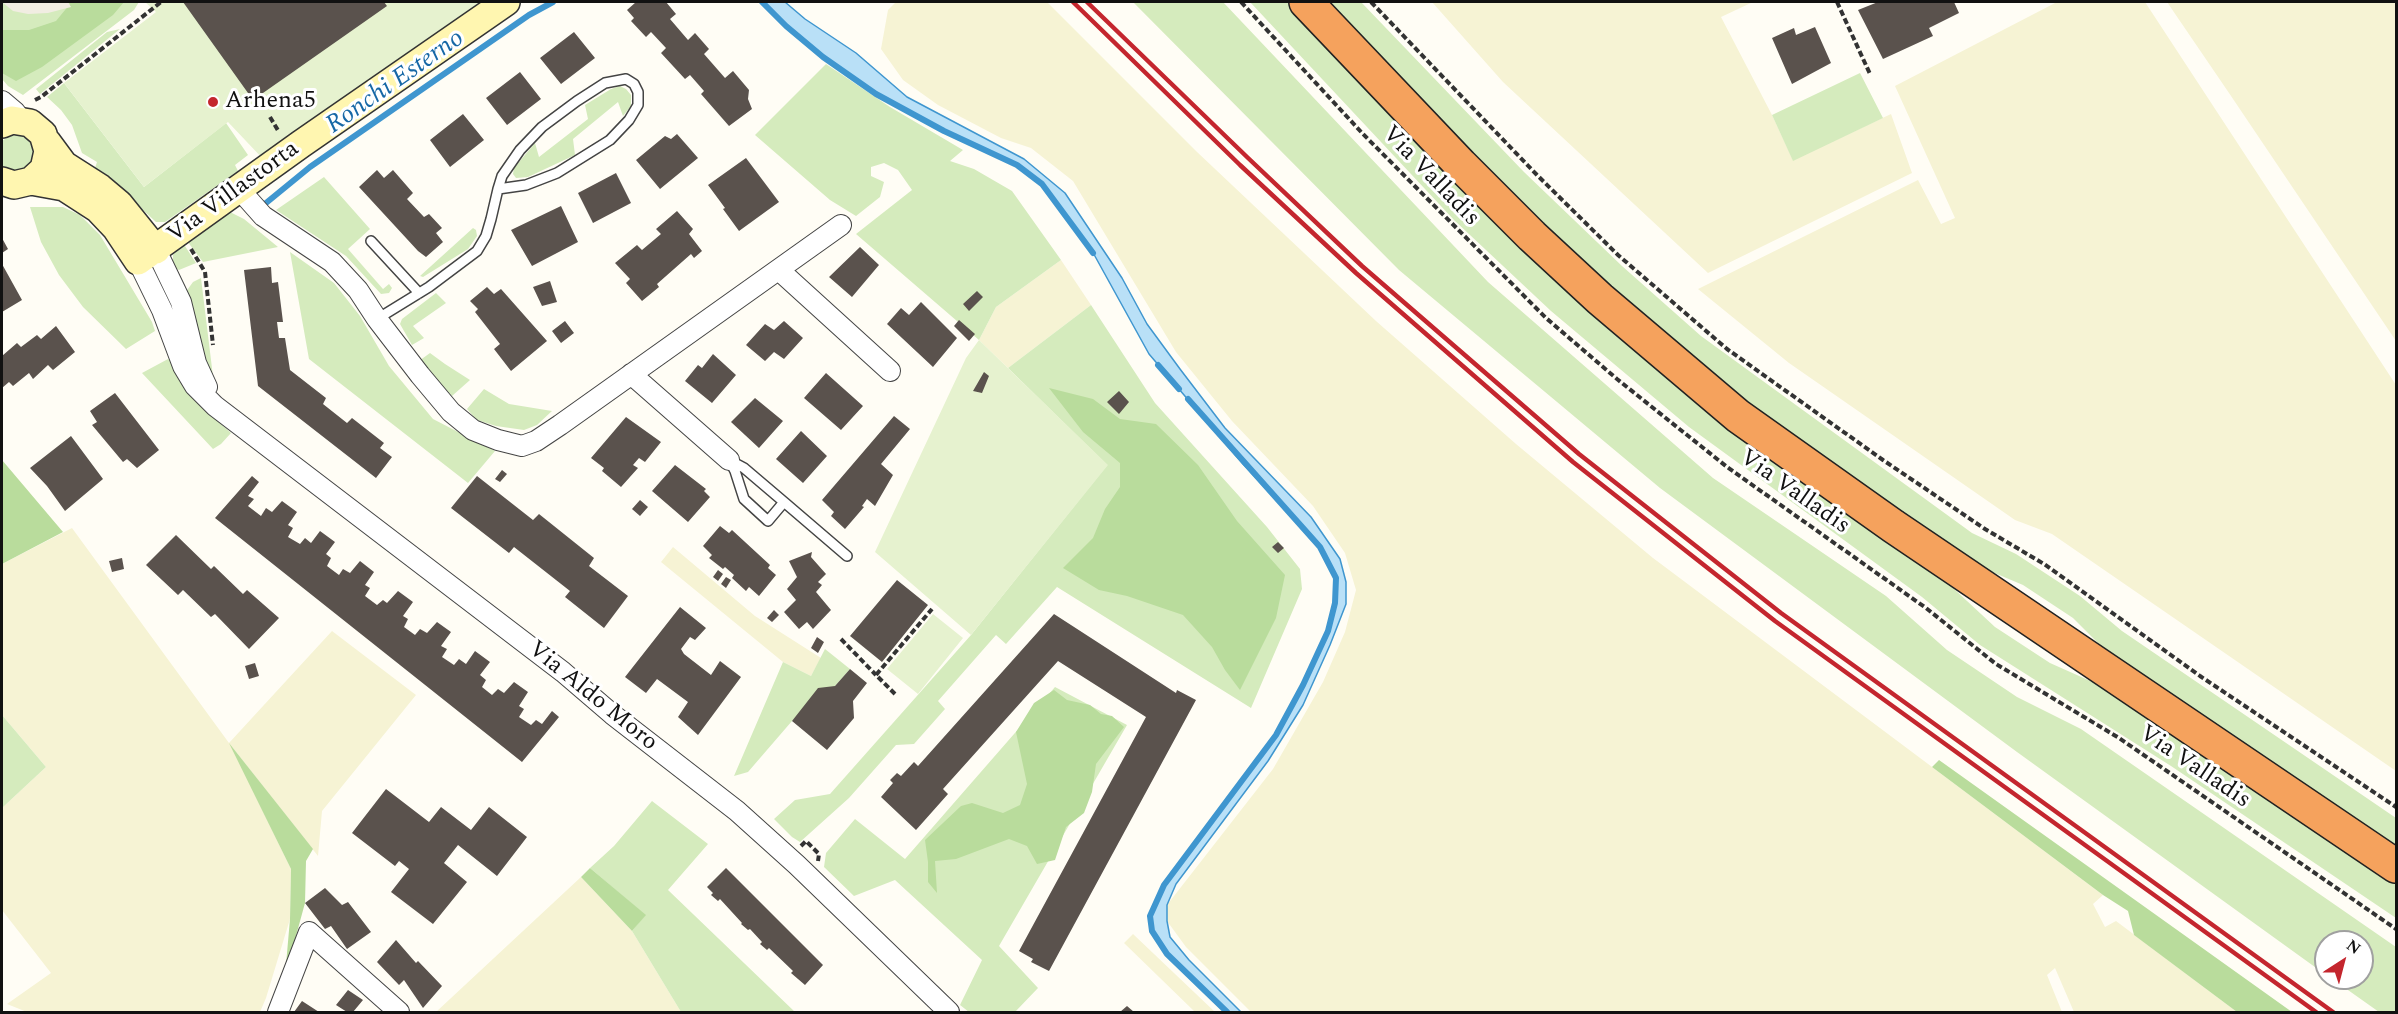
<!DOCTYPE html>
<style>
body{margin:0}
#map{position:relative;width:2398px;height:1014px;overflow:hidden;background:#fffdf5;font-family:Spectral,serif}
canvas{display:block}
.frame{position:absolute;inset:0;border:3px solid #111;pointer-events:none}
.north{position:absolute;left:2314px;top:930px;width:60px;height:60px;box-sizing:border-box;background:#fff;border:2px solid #a0a0a0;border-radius:50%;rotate:36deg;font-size:16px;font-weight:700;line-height:24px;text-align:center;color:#111}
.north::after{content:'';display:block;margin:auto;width:21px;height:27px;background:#c4262e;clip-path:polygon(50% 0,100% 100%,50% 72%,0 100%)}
</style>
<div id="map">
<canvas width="2398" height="1014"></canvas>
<div class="frame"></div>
<div class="north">N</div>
</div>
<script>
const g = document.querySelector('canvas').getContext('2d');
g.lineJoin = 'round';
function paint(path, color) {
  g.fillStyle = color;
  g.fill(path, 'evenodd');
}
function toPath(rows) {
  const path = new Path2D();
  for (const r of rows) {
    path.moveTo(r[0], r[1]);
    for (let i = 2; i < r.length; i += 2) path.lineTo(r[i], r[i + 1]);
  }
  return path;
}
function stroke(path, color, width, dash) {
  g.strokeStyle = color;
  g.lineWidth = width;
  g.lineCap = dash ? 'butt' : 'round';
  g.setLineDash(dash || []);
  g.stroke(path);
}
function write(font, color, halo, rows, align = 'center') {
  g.font = font + ' Spectral,serif';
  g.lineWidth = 6;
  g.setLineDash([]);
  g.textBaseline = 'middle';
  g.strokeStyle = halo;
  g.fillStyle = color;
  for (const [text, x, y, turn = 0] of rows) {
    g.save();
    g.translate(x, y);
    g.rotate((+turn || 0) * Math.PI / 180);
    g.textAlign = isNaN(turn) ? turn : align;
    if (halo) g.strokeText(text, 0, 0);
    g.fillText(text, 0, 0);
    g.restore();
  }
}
const farmland = toPath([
 [896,2,1047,2,1196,151,1376,321,1516,444,1653,558,2103,895,2093,904,2105,927,2116,921,2237,1012,2074,1012,2055,968,2047,975,2062,1012,1251,1012,1186,947,1167,921,1167,905,1273,769,1323,682,1345,632,1356,590,1345,553,1313,506,1232,421,1176,352,1073,181,1031,148,1001,138,938,105,903,80,881,49,888,10],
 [1432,2,1753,2,1721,17,1772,115,1793,160,1891,114,1912,173,1708,273,1503,82],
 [2057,2,2145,2,2396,385,2396,771,2052,534,2015,520,1789,363,1698,289,1918,180,1941,224,1955,218,1895,86],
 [2167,2,2396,2,2396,341,2229,93],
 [1061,260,1091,305,1008,368,979,340,996,307],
 [72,528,229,743,332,631,416,695,322,811,318,856,232,747,291,869,290,919,266,998,260,1012,27,1012,7,1004,51,973,2,910,2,808,46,767,2,715,2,564],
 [673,547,755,616,821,658,811,676,783,662,661,562],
 [581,877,632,931,681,1012,436,1012],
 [1133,934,1215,1012,1195,1012,1124,943]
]);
const green = toPath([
 [2,2,139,2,134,10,23,95,8,86,2,79],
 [1133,2,1223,2,1488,282,1713,478,1886,596,1947,650,2017,697,2081,729,2396,947,2396,1012,2379,1012,2331,978,2362,978,2362,942,2326,942,2326,975,2017,752,1660,488,1399,270],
 [1250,2,1291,2,1497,218,1925,562,1995,627,2050,663,2124,696,2396,881,2396,918,2171,766,1980,645,1922,597,1689,427,1551,311,1454,220],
 [1327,2,1361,2,1524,172,1622,266,1701,336,1972,533,2016,554,2080,596,2122,631,2396,818,2396,846,2114,659,2073,618,2023,585,1978,566,1878,498,1753,407,1594,275,1489,173],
 [120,29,40,94,36,89,107,32],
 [826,64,890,107,963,150,950,161,974,169,1012,191,1061,260,996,307,979,340,856,234,912,190,898,170,884,163,871,167,871,176,884,182,880,197,856,216,830,200,755,135],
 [1860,73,1883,118,1793,161,1772,115],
 [64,83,144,187,226,123,248,155,235,165,238,171,165,222,156,222,119,188,94,171,97,162,82,153,72,125,61,110,47,97],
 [620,86,626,89,631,95,631,106,623,116,618,102,573,139,575,155,528,177,516,178,513,174,514,168,535,143,539,157,588,119,585,105,611,89],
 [14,133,28,135,40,153,24,175,4,170,2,167,2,141],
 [324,177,370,229,348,249,383,289,389,284,392,288,389,293,381,294,346,256,276,210],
 [30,207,63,207,80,215,100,235,152,322,155,331,126,349,83,307,59,275,41,242],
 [230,212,244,219,278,247,203,262,187,241,226,213],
 [473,228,476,230,477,236,468,249,423,277,420,276],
 [183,243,196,263,179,270,173,267,173,255,176,248],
 [290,252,334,283,360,316,389,366,433,419,495,451,468,483,309,359],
 [201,278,211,360,214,385,203,365,185,293,193,282],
 [436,293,446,303,413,326,424,338,412,345,400,324,402,319],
 [1091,305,1155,403,1267,527,1300,569,1302,589,1251,708,1057,587,1006,644,996,635,938,701,945,709,914,744,896,745,849,798,800,842,792,837,774,819,795,800,830,794,971,635,1107,465,1008,368],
 [430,353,445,364,470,380,452,396,419,361],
 [168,359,175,363,209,413,231,433,221,444,213,449,142,373],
 [484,389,509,404,552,411,537,425,524,430,496,426,477,420,467,409],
 [825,649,850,669,835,686,792,721,748,772,734,776,783,662,811,676],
 [1055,687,1127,725,999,946,1038,988,1015,1012,969,1012,960,1005,982,960,895,880,854,896,824,867,826,853,855,819,905,859],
 [2,715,46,767,2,808],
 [652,801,708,844,668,890,795,1012,681,1012,632,931,645,915,590,868,614,846]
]);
const forest = toPath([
 [68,2,124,2,113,15,42,67,16,81,2,73,2,30,29,30,56,21,70,4],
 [1049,388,1093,399,1120,419,1156,424,1198,465,1237,521,1285,575,1276,618,1240,690,1225,670,1212,647,1183,615,1127,596,1099,590,1063,568,1093,538,1105,509,1120,487,1120,463,1083,432],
 [2,460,63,532,2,564],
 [1054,690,1067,700,1090,705,1101,714,1112,716,1124,727,1096,764,1092,792,1084,813,1066,827,1055,860,1037,864,1027,846,1009,839,956,859,935,861,937,893,928,882,928,862,925,840,961,806,972,803,1003,813,1020,805,1027,784,1016,732,1034,703],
 [229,743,313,849,306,861,305,903,285,976,290,919,291,869],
 [1939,760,2292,1012,2237,1012,2134,935,2128,911,2103,895,1932,767],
 [590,868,646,915,632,931,581,877]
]);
const pitch = toPath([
 [145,2,489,2,264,160,228,122,144,187,64,83,156,12],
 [979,340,1108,465,971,635,875,552,966,358],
 [933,614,963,638,918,694,887,669]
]);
const plaza = toPath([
 [2,2,68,2,71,7,48,13,28,14,13,11]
]);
const water = toPath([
 [762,2,785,2,805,19,856,53,907,97,1024,159,1065,193,1122,278,1147,324,1180,369,1225,428,1311,517,1340,559,1346,582,1346,604,1330,645,1303,705,1268,761,1176,884,1167,905,1167,921,1170,937,1189,960,1241,1012,1227,1012,1167,954,1152,931,1150,916,1164,885,1276,735,1303,685,1328,631,1335,603,1336,578,1320,547,1243,464,1149,354,1091,249,1042,184,1017,165,944,131,876,94,823,57,786,26,762,2]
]);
const stream = toPath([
 [762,2,786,26,823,57,876,94,944,131,1017,165,1042,184,1093,253],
 [266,203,310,167,529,15,553,2],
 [1158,365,1179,389],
 [1188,399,1320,547,1336,578,1335,603,1328,631,1303,685,1276,735,1164,885,1150,916,1152,931,1167,954,1227,1012]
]);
const building = toPath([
 [183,2,384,2,387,6,253,100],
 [636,2,666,2,676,14,670,19,688,40,695,33,709,49,704,54,725,78,733,71,749,90,748,99,752,109,729,126,701,94,704,91,690,75,685,79,661,53,666,48,651,32,646,37,631,21,634,18,627,10],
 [1878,2,1954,2,1959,13,1929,28,1933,36,1883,59,1858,10],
 [1815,27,1831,63,1792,84,1772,38,1794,28,1796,35],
 [574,32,595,58,561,84,540,58],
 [520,72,541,99,507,125,486,98],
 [463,114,484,140,450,167,430,140],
 [677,134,698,158,660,189,636,160,665,136,671,139],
 [746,158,779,202,739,231,723,209,725,208,708,185],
 [377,170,384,178,393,170,413,193,407,199,424,217,429,214,442,228,436,233,443,242,426,257,418,251,359,187],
 [616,173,631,203,593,223,578,193],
 [561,206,578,242,532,266,511,230],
 [677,211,693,229,689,234,702,251,694,258,691,254,657,284,659,287,642,301,626,283,630,279,615,263,637,245,642,250,661,234,656,229],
 [2,238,8,249,2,253],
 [860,247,879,265,852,297,829,277],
 [2,264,22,300,2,312],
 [271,267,272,283,278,282,283,322,277,322,279,338,285,338,290,370,326,398,323,404,347,423,352,418,384,443,380,448,392,457,376,478,258,386,244,270],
 [550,281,557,302,542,306,533,287],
 [487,287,494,294,501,289,547,341,511,371,494,349,500,344,475,312,478,309,470,301],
 [977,291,983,297,969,311,963,304],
 [921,302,957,338,933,367,887,324,901,308,909,315],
 [959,320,975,334,969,341,954,326],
 [565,321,574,333,561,343,552,331],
 [784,321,803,338,784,359,774,352,765,361,746,345,765,324,774,330],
 [56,326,75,352,53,370,48,365,33,379,29,373,13,386,9,382,2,388,2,356,17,343,21,347,37,335,41,339],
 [713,354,736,375,712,403,685,381,698,365,702,368],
 [984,372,989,376,982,393,973,391],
 [826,373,863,406,841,430,804,398],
 [1119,391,1129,402,1119,414,1107,402],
 [115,393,159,450,137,468,127,459,123,462,92,425,97,422,90,411],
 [755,398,783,421,759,448,731,422],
 [894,416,910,429,881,464,893,475,875,506,867,499,862,506,864,507,845,529,831,516,834,512,822,500],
 [626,417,661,442,645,462,639,458,633,465,638,468,621,487,602,471,604,468,591,458],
 [801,431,827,456,803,483,776,459],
 [71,436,103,479,65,511,47,486,30,468],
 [675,465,706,489,704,491,710,497,688,522,652,491],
 [502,470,507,474,500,482,495,479],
 [252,476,259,482,248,496,254,499,248,506,261,516,266,508,272,512,282,501,297,512,288,525,293,528,288,537,300,544,305,538,311,543,320,531,335,542,326,554,331,558,327,566,339,575,343,569,350,573,360,561,374,572,365,585,370,588,365,596,377,605,383,600,387,603,398,591,413,602,403,616,408,619,404,627,415,635,420,629,427,633,437,622,451,632,441,646,447,649,442,657,454,665,459,659,466,664,475,651,490,662,480,675,486,680,482,687,492,695,498,689,504,693,514,682,528,692,519,706,524,709,519,717,531,725,536,720,542,724,552,711,559,717,522,762,215,518],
 [477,476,533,520,539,514,594,558,589,566,628,596,604,628,565,597,570,591,514,547,509,553,451,508],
 [640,500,648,507,640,516,632,509],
 [720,526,729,533,732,530,770,565,768,568,776,575,759,596,749,587,746,591,732,578,734,575,725,567,723,569,709,558,712,555,703,546],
 [176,535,211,569,214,566,243,594,247,590,279,618,249,649,215,614,211,617,183,590,178,595,146,565],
 [1278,542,1284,548,1278,553,1272,547],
 [812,552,811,557,826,574,818,582,822,585,816,592,831,610,813,629,807,622,799,629,784,612,796,600,787,589,797,577,789,561],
 [122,558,124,569,112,572,109,561],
 [718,570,723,574,718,581,713,577],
 [726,577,731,580,726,588,721,584],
 [897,580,928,605,882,662,850,636],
 [680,607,706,628,695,640,690,637,681,649,684,654,711,675,720,661,741,677,698,735,678,717,688,702,657,679,646,693,625,677],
 [774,610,779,615,772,622,767,618],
 [1054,614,1176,693,1177,690,1196,700,1049,971,1031,962,1033,959,1019,951,1146,717,1058,661,943,789,948,794,916,830,881,797,893,783,890,780,897,773,901,776,914,762,918,766],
 [817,637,824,642,818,653,811,648],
 [255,663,259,676,249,679,245,666],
 [850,669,867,683,853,701,854,718,827,750,792,721,818,688,835,686],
 [386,789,429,822,441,807,471,830,489,807,527,837,497,876,458,845,444,863,467,882,433,924,391,892,409,869,399,861,395,866,352,833],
 [726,868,823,965,805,985,791,973,793,971,769,948,767,950,760,944,762,942,750,929,748,930,741,924,742,923,720,899,718,901,711,895,713,893,707,887],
 [325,888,342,905,348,902,371,932,347,949,331,926,325,929,305,903],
 [396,940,416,963,418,961,442,986,423,1008,404,980,399,985,377,962],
 [348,990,363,1000,353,1012,347,1012,336,1005],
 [302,1001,319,1012,294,1012],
 [1127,1006,1134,1012,1120,1012]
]);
const path = toPath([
 [1241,2,1363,134,1546,318,1617,379,1727,467,1926,608,1996,664,2119,738,2396,929],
 [1371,2,1537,175,1618,255,1727,349,1883,460,1985,529,2044,564,2200,676,2396,807],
 [1837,2,1870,74],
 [35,100,41,97,161,2],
 [270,117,279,132],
 [191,249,205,272,213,345],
 [841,639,876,675],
 [895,694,876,675,932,609],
 [801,846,806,841,819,854,818,861]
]);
const lane = toPath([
 [371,241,419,293],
 [377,319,429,287,477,251,486,236,491,219,498,189,502,176,520,150,542,127,577,101,605,83,626,79,634,84,638,92,638,105,629,120,610,140,557,173,526,185,498,189],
 [729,460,744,468,784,502,768,521,744,499,735,471,729,460],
 [784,502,847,556]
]);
const street = toPath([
 [2,101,15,112,22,121],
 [239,189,263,216,332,262,358,290,377,319,420,375,451,412,473,430,498,440,522,446,536,441,560,425,841,225],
 [156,250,181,302,196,363,207,387],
 [138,261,162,310,183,366,195,386,215,406,563,672,612,714,737,811,797,865,949,1012],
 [780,271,890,371],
 [631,374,729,460],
 [278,1012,309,932,399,1012]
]);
const secondary = toPath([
 [2,124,12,120,30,123,43,134,48,151,44,169,31,181,14,185,2,181],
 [47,142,64,165,100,188,119,204,156,250],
 [31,181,64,187,98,209,116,228,138,261,301,144,506,2]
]);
const highway = toPath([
 [1306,2,1461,165,1532,236,1600,299,1738,416,1893,526,2396,866]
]);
const rail = toPath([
 [1073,2,1240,165,1356,273,1573,462,1775,621,2316,1012],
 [1087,2,1247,157,1362,266,1579,454,1781,613,2333,1012]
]);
const markers = [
 [213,102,6,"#c4262e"]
];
const poiNames = [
 ["Arhena5",225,102]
];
const streetNames = [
 ["Via Valladis",1430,177,46],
 ["Via Villastorta",234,193,-36],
 ["Via Valladis",1794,493,35],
 ["Via Aldo Moro",592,697,39],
 ["Via Valladis",2194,768,34]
];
const waterNames = [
 ["Ronchi Esterno",396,83,-35]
];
paint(farmland, '#f6f3d4');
paint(green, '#d5ebbd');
paint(forest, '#b9dc9c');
paint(pitch, '#e6f2cf');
paint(plaza, '#f1ede2');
paint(water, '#b9e0f7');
stroke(water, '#3f96cf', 1.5);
stroke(stream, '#3f96cf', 6);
paint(building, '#5a524d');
stroke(lane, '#444', 12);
stroke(street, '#444', 22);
stroke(secondary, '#333', 30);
stroke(highway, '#222', 36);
stroke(path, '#333', 4, [6, 3]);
stroke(lane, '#fff', 9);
stroke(street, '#fff', 20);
stroke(secondary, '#fff6b0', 27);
stroke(highway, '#f5a25d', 33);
stroke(rail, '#c4262e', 4.5);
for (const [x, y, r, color] of markers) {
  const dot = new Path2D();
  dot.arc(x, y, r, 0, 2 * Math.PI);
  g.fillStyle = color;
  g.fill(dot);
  stroke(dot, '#fff', 2);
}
write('24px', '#111', '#fff', poiNames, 'left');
write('24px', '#111', '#fff', streetNames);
write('italic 26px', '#1768a6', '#fff', waterNames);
</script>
